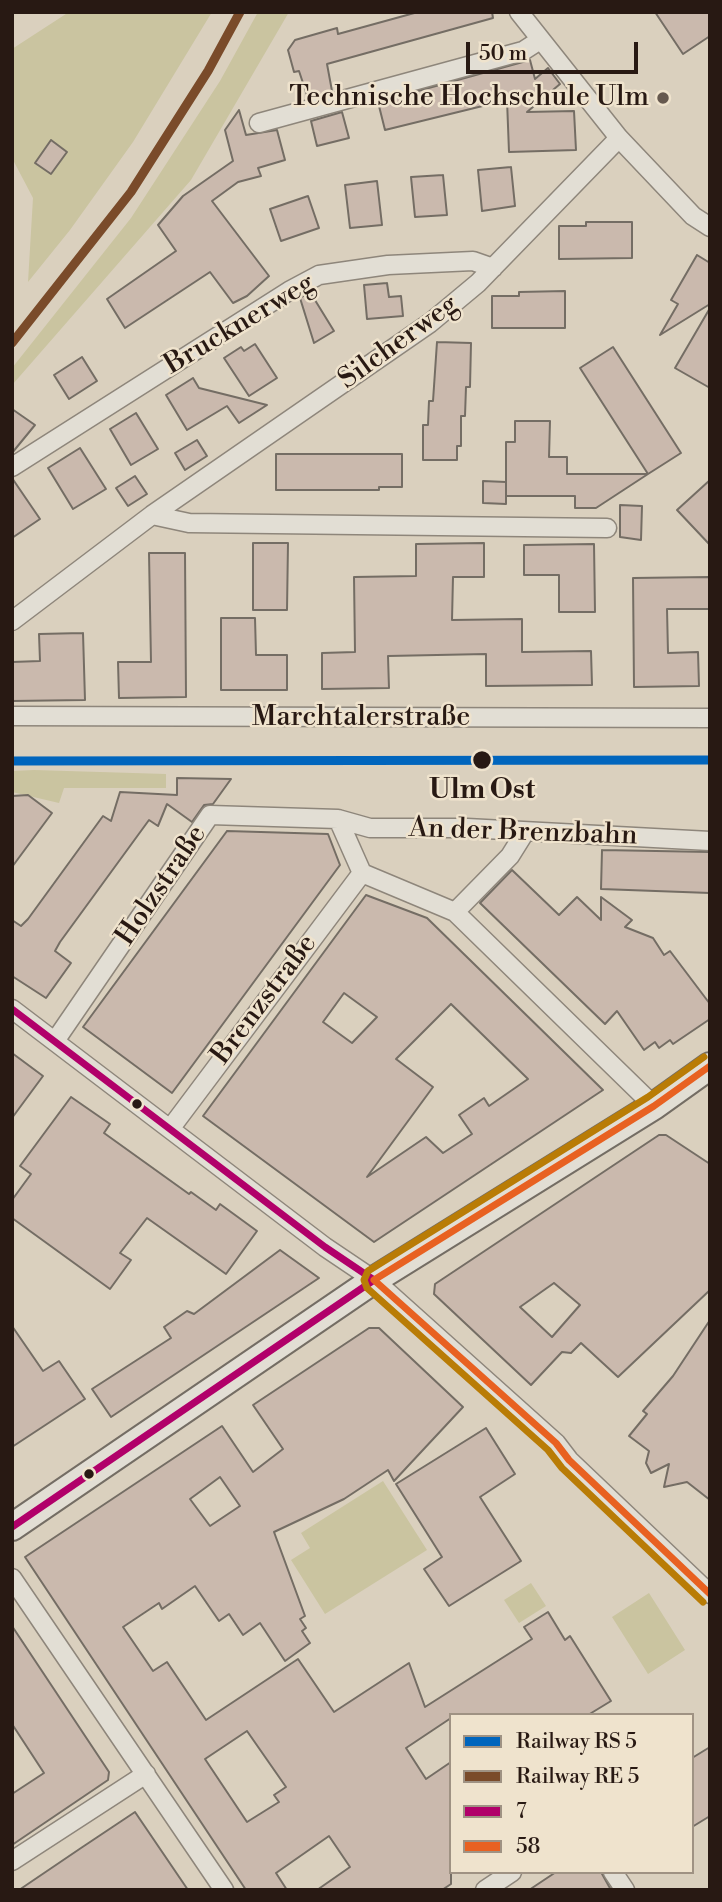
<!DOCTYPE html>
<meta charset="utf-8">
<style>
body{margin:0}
#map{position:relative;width:722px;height:1902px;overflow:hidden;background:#dad0be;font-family:"Libre Bodoni",serif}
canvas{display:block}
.frame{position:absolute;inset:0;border:14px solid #281913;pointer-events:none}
.legend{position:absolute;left:449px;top:1713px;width:245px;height:161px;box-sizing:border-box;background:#efe3cd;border:2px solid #9f9283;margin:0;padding:9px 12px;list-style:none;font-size:21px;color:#281913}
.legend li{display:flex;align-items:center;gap:14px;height:35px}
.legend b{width:35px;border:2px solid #9f9283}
.scale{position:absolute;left:466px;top:42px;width:172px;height:32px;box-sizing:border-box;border:4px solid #281913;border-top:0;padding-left:9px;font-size:21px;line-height:24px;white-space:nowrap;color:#281913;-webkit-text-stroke:5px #efe3cd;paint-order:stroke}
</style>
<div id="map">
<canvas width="722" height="1902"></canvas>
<div class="frame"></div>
<ul class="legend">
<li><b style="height:9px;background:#0065bd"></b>Railway RS 5</li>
<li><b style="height:9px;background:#7a4b2a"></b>Railway RE 5</li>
<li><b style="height:9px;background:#b1006a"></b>7</li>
<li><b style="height:9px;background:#e86121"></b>58</li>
</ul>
<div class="scale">50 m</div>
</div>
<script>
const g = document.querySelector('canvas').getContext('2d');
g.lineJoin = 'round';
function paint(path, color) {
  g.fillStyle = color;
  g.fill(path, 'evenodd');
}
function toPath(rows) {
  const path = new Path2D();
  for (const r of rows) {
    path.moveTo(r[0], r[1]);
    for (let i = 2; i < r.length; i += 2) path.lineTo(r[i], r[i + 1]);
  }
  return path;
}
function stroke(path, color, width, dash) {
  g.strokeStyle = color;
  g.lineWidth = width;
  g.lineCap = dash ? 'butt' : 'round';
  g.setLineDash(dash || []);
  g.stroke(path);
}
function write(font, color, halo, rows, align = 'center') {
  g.font = font + ' "Libre Bodoni",serif';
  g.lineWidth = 5;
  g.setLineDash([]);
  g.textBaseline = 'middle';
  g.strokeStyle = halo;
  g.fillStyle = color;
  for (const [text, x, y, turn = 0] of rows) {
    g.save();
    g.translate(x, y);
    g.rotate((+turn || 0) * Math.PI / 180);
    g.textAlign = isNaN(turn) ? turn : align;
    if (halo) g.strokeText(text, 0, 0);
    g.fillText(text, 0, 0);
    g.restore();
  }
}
const green = toPath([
 [69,12,212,12,133,142,70,230,28,282,33,198,12,158,12,49],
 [258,12,289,12,191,180,13,384,12,368,131,218,220,81],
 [34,770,166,774,166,788,64,788,59,803,12,792,12,771],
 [383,1481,427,1550,325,1614,291,1560,310,1548,301,1533],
 [531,1583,546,1606,519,1623,504,1600],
 [649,1593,685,1650,648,1674,612,1617]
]);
const building = toPath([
 [418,12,492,12,493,18,327,64,332,91,308,98,299,71,294,72,288,50,295,40,337,28,338,34,418,12],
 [655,12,710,12,710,36,683,54,655,12],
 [530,60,535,79,548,68,560,84,527,112,574,111,576,150,509,152,507,100,385,130,378,102,530,60],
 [239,110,246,135,277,130,285,160,258,168,261,176,238,182,212,201,269,276,247,296,233,303,210,272,125,328,107,299,176,251,158,225,183,196,233,161,225,130,239,110],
 [342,112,349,138,317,146,311,121,342,112],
 [51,140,67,152,51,174,35,163,51,140],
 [511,167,515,206,482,211,478,170,511,167],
 [443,175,447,215,415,217,411,177,443,175],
 [377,181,382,225,350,228,345,185,377,181],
 [308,196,319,228,281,241,270,209,308,196],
 [586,222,632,222,632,258,559,259,559,226,586,226,586,222],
 [697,255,710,263,710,304,660,335,678,304,671,300,697,255],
 [387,283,389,297,401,296,403,316,367,319,364,285,387,283],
 [565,291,565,328,492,328,492,296,519,296,519,292,565,291],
 [310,292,334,331,314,343,300,298,310,292],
 [710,308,710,388,675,368,710,308],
 [437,342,471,343,470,387,466,387,465,416,461,416,461,446,457,446,457,460,423,460,423,425,428,425,429,401,433,401,437,342],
 [255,344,277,378,249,396,224,358,241,347,244,351,255,344],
 [613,347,681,453,648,474,580,368,613,347],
 [82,357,97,381,69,399,54,375,82,357],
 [193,378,199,388,267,405,239,423,227,406,187,430,166,395,193,378],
 [12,409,35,425,12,453,12,409],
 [136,413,158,449,131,465,110,429,136,413],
 [515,421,550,421,549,457,567,457,567,474,648,474,596,508,575,508,575,496,506,496,506,442,515,442,515,421],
 [197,440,207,456,185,470,175,453,197,440],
 [80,448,106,489,73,509,48,468,80,448],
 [276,454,402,454,402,487,379,487,379,490,276,490,276,454],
 [135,476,147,494,128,506,116,488,135,476],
 [12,478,40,519,12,538,12,478],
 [710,480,710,545,677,510,710,480],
 [483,481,506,482,506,504,483,503,483,481],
 [620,505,642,506,641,540,620,537,620,505],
 [253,543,288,543,287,610,253,610,253,543],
 [484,543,484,577,453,577,452,620,522,619,522,652,591,651,592,685,486,686,486,654,388,656,389,688,322,689,322,653,355,652,354,577,416,576,416,544,484,543],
 [594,544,595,612,559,612,559,575,524,575,524,545,594,544],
 [149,553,185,553,186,697,119,698,118,662,151,662,149,553],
 [710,577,710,609,667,609,668,653,698,652,699,686,634,687,633,578,710,577],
 [221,618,255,618,256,655,287,655,287,690,221,690,221,618],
 [83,633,85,700,12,701,12,662,40,661,39,634,83,633],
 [177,778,231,779,213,804,204,805,192,822,167,804,158,826,149,820,60,942,55,951,71,963,46,998,12,976,12,920,21,926,28,919,103,816,111,821,120,792,177,795,177,778],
 [28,795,52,813,12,867,12,796,28,795],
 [227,831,328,834,340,865,172,1093,83,1027,227,831],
 [602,850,710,852,710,893,601,889,602,850],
 [512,870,559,915,577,897,601,920,601,897,632,920,625,927,653,938,664,955,670,951,710,1004,710,1019,673,1044,670,1040,659,1048,655,1042,644,1050,617,1011,605,1024,480,903,512,870],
 [366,895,427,918,603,1090,374,1242,203,1116,366,895],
 [344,993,377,1017,352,1043,323,1022,344,993],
 [451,1004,528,1079,489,1106,484,1098,459,1115,472,1134,443,1153,426,1137,367,1177,433,1087,396,1059,451,1004],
 [12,1053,43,1076,12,1118,12,1053],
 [71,1097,110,1124,104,1133,189,1194,191,1192,216,1210,220,1204,257,1231,226,1274,147,1218,120,1253,131,1260,110,1289,12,1218,12,1200,31,1174,20,1166,71,1097],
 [659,1135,666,1135,710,1164,710,1290,618,1377,581,1343,571,1353,562,1352,531,1385,434,1294,435,1284,659,1135],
 [554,1283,580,1305,552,1337,520,1307,554,1283],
 [280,1250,319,1278,111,1417,92,1389,171,1338,164,1327,187,1311,194,1314,280,1250],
 [710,1320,710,1500,687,1482,664,1487,669,1464,651,1473,646,1463,649,1451,629,1436,647,1414,643,1411,673,1376,710,1320],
 [12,1326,43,1371,59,1361,85,1399,12,1447,12,1326],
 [369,1328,379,1328,463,1407,394,1481,388,1470,344,1499,274,1532,305,1616,300,1619,306,1628,302,1631,310,1643,285,1661,260,1623,243,1635,229,1614,219,1621,195,1586,162,1609,159,1603,123,1627,153,1671,167,1662,206,1720,298,1659,334,1712,409,1663,425,1707,532,1639,524,1627,548,1612,565,1640,570,1636,611,1701,588,1715,451,1715,451,1718,406,1748,426,1779,451,1762,451,1884,442,1890,317,1890,350,1867,329,1836,276,1873,287,1890,246,1890,25,1557,222,1426,253,1472,283,1449,253,1405,369,1328],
 [220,1477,240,1506,210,1526,190,1499,220,1477],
 [247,1731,286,1787,274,1795,279,1802,247,1822,205,1759,247,1731],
 [486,1428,515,1474,480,1497,521,1561,449,1606,424,1569,442,1557,396,1484,486,1428],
 [12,1626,109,1772,108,1780,12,1845,12,1794,44,1773,12,1724,12,1626],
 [710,1747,710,1816,692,1827,692,1758,710,1747],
 [135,1812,188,1890,19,1890,81,1848,135,1812],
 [556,1872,601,1872,611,1890,529,1890,556,1872]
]);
const street = toPath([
 [519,12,619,138,693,216,710,227],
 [259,123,523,51,540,40],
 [12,467,289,291,319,275,388,265,473,261,493,268],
 [152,515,189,523,607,528],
 [12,621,152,515,430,323,478,283,619,138],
 [12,716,710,718],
 [338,819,370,828,467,828,710,841],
 [362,873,455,912,654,1106],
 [455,912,510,856,525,832],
 [12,1009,325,1247,374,1280,556,1443,569,1460,710,1594],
 [55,1041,210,815,338,819,362,873],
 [170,1129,362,873],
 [12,1578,224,1890],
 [12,1861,146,1774],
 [613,1872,625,1890],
 [485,1890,512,1872]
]);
const secondary = toPath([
 [12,1527,374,1280,654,1106,710,1066]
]);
const bus1 = toPath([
 [12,1009,325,1247,374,1280],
 [12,1527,374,1280]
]);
const bus2 = toPath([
 [374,1280,556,1443,569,1460,710,1594],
 [374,1280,654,1106,710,1066]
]);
const bus3 = toPath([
 [703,1602,562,1468,548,1450,367,1288,364,1280,368,1271,648,1097,704,1057]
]);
const rail1 = toPath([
 [12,761,710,760]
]);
const rail2 = toPath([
 [12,343,131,192,208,71,240,12]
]);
const markers = [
 [663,98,7,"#66594f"],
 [482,760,10,"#281913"],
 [137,1104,6,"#281913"],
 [89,1474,6,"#281913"]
];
const poiNames = [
 ["Technische Hochschule Ulm",649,98]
];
const streetNames = [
 ["Brucknerweg",240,325,-31],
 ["Silcherweg",399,343,-36],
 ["Marchtalerstraße",361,718],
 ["An der Brenzbahn",523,833,2],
 ["Holzstraße",162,886,-56],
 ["Brenzstraße",265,1000,-53]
];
const stopNames = [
 ["Ulm Ost",482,791]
];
paint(green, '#cac4a0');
paint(building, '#cab9ad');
stroke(building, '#746d64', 2);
stroke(street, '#8e867b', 21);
stroke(secondary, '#746d64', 30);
stroke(street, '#e2ded4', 18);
stroke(secondary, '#e2ded4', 26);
stroke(bus1, '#b1006a', 7);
stroke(bus2, '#e86121', 7);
stroke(bus3, '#b97c06', 7);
stroke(rail1, '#0065bd', 9);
stroke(rail2, '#7a4b2a', 9);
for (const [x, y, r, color] of markers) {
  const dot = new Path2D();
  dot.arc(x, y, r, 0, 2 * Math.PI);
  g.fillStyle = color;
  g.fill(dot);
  stroke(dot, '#efe3cd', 2.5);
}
write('28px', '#281913', '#efe3cd', poiNames, 'right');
write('28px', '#281913', '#efe3cd', streetNames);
write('bold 28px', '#281913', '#efe3cd', stopNames);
</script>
